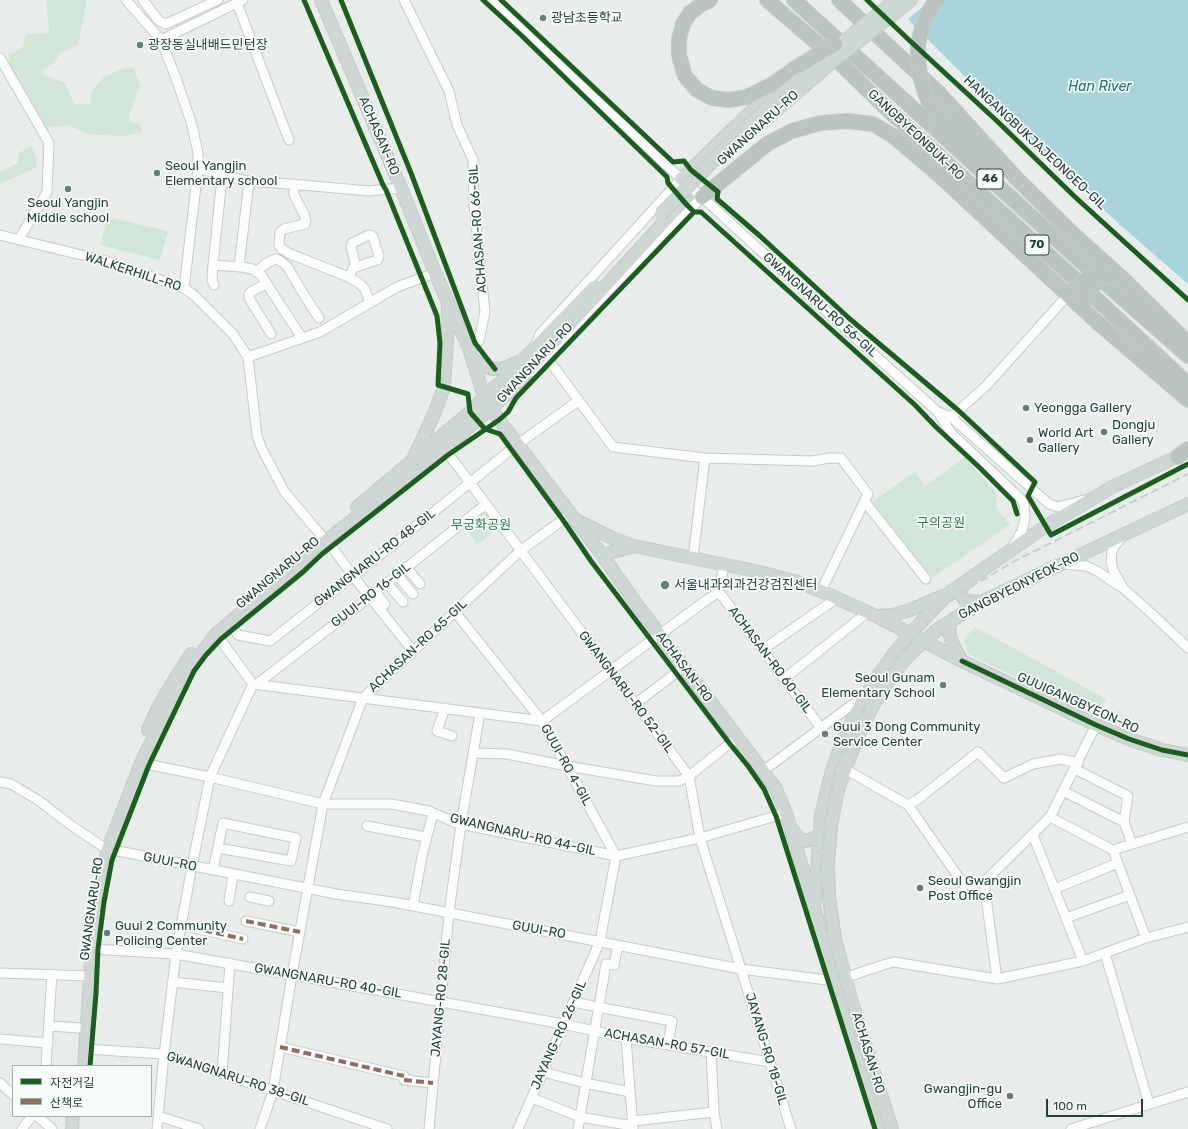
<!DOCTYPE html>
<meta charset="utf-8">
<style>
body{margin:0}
#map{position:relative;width:1188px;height:1129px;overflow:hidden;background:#e8edeb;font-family:Rubik,"Noto Sans KR",sans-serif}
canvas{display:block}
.legend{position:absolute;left:12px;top:1065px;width:140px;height:52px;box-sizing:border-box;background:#f7fbf9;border:1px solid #a3b1ad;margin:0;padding:5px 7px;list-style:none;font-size:12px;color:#24423a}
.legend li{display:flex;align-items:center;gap:8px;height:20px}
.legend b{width:20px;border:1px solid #a3b1ad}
.scale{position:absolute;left:1046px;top:1099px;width:97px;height:18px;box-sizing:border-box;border:2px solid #24423a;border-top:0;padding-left:5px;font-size:12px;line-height:14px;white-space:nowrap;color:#24423a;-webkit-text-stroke:3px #f7fbf9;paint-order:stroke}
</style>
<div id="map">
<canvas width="1188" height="1129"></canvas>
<ul class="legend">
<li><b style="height:5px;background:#1b5e20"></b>자전거길</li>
<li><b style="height:5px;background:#8d6e63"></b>산책로</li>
</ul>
<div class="scale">100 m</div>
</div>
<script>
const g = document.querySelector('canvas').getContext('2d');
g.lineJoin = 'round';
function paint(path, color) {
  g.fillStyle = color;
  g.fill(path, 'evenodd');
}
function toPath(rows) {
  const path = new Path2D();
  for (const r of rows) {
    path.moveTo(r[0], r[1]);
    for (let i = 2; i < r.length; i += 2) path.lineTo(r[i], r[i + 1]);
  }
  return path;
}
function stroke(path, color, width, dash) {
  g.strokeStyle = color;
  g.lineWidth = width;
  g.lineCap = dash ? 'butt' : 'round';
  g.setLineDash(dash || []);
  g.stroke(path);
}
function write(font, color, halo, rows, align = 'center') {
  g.font = font + ' Rubik,"Noto Sans KR",sans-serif';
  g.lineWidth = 3.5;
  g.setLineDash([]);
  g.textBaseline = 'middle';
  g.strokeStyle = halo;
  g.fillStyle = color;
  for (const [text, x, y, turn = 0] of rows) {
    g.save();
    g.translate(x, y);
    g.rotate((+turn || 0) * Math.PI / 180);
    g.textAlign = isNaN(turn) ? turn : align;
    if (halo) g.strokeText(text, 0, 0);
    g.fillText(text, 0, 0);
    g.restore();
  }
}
const green = toPath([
 [46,0,87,0,78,45,61,53,53,63,44,69,44,75,65,83,74,104,91,104,91,93,104,77,117,71,133,67,140,86,131,110,129,120,141,125,141,132,123,136,100,135,86,133,68,125,47,128,9,67,9,55,23,47,26,35,49,32],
 [31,146,36,156,37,167,0,184,0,172,17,163,19,153],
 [107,217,168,231,160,260,100,245],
 [965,457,997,494,996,508,1010,525,933,577,927,571,871,504,876,499,915,472,925,486],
 [485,505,501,526,478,544,461,524],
 [975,627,1106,699,1095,715,968,654,964,639]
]);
const water = toPath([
 [889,0,1188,0,1188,284,1118,223,1003,115]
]);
const pier = toPath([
 [887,0,931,0,907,20]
]);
const minor = toPath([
 [126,0,161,40,176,78,192,125,198,153,198,169,184,288],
 [143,0,159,21,166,24,218,0],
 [404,0,449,91,457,125,473,160,474,205,485,312,479,341,469,348],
 [491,0,595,99,675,173,702,197,849,332,938,412,951,433,1021,499,1024,504,1025,518,1022,531,1011,549],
 [237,3,289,140],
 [161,40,243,0],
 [0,58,49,143,47,192,19,239],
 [198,169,247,181,302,185,369,191,401,188],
 [294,184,294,194,297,201,304,214,306,221,305,224,284,229,280,232,279,245,282,249,288,253,346,276,359,283,365,289,370,303],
 [221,187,213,265,242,267,252,269,261,275,302,338],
 [0,235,106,261,184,288,195,296,233,334,248,357,257,436,262,449,284,491,314,527,332,547,353,576,413,651],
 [213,265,212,280,214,285],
 [239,267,249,181],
 [257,272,264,265,271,261,276,259,279,260,287,266,301,290,319,318],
 [349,277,353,268,377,260,378,259,379,256,377,250,373,237,371,235,369,235,352,243,351,247,356,267],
 [267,283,251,292,249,294,249,298,271,334],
 [536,344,540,334,681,179],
 [248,357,320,332,397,287,435,273],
 [548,359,613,447,705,458,813,461,829,458,841,458,868,494,821,591],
 [534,372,548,359,702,197],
 [938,412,951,417,1049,504,1058,507,1084,500],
 [951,417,986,386,1068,295],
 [444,448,689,776,700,838,791,1129],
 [865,502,926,579],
 [1122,537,1116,544,1112,551,1111,561,1113,570,1123,588],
 [693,558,705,458],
 [1063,564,1086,566,1097,571,1124,589,1151,613,1188,648],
 [406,567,420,584],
 [397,575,413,594],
 [387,583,403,602],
 [375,592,385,604,380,609],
 [719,592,821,728],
 [455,612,542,721,616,856,600,941,518,1129],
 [229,623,238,635,270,641,390,547,518,444,578,401],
 [216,634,253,684,542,721,708,599,719,592,724,564],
 [762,650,837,598],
 [784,679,868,612],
 [257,684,362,603,485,505],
 [635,704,684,667],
 [445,708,437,731,452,736],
 [473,753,507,754,567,766,656,781,679,781,689,776,738,737],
 [141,763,210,777,323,804,391,804,429,811,456,823,616,856,700,838,786,813],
 [845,769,908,805,964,885,984,882],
 [1075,769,1128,796,1124,822,1132,844],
 [763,771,853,704,861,704],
 [0,782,11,784,38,800,72,826,102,846],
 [1063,791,1124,822],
 [908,805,917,800,978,752,1004,778,1033,764,1061,759,1078,763],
 [1050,817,1113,850,1188,827],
 [367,826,426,837],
 [1033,835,1083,961],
 [108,849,336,894,393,902,741,969,835,981,883,965,894,962,997,979,1083,961,1146,938,1188,927],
 [1113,850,1146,938],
 [213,870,223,823,296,838,291,861,218,848],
 [1054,889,1118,863],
 [250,897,269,901],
 [229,901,233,874],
 [413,906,422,856,433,813],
 [1066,918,1130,895],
 [246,921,300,932],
 [181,925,243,939],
 [92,949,176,954,563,1024,626,1038,770,1062],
 [1105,953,1149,1104],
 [0,973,61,975,84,976],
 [997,979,984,882,1050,817,1096,725],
 [172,982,228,988],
 [573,1002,598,1007,672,1021,668,1045],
 [49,1026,80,1028],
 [626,1038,633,1129],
 [0,1039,48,1043],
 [280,1047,404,1076],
 [86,1049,164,1054,387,1129],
 [711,1052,714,1112,717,1129],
 [46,1066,52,974],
 [543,1072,585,1083,630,1092],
 [222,1074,230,963],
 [404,1080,433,1083],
 [0,1083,13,1095],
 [532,1098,580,1117,633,1126],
 [37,1116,52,1129],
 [158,1116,199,1129],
 [633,1121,714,1112],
 [22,1129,32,1116],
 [157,1129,164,1054,176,954,192,866,210,777,253,684],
 [260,1129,273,1091,292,975,323,804,363,698,520,551,571,514],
 [429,1129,449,913,461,824,480,713],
 [578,1129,606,964,614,965,618,945],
 [1071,1129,1188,1092]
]);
const major = toPath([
 [321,0,401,188,435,273,469,348,484,397,499,420,602,555,638,606,775,787,786,813,814,907,835,981,882,1128],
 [887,7,895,0],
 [894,14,911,0],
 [681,179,739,123,771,94,793,77],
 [473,360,489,368,495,369,505,368,518,362],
 [414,457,435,412,444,387,447,341,448,304],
 [357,507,470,412,491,390,503,381,518,364,534,349,594,287],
 [578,521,612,538,634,546,760,572,797,582,821,591,876,616,962,661,1096,725,1129,739,1162,750,1188,755],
 [602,555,634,546],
 [965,583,961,590,961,595,966,601,981,602],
 [877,616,893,615,910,610,943,596],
 [950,622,949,633,953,645,962,661],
 [148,730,158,708,173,682,191,654],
 [792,829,800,839,806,841,819,836],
 [815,901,821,816,831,774,838,753,848,728,861,704,877,677,893,655,910,634,949,593,1046,526,1114,486,1185,453],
 [84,1066,92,949,103,869,108,849,141,763,166,711,195,662,216,634,327,540,432,459,512,390,533,365,686,198],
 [72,1129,73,1116],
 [892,1129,851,999,835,939,829,897,828,863,831,826,837,794,845,769,862,727,876,700,892,676,907,657,937,630,981,602,1188,504]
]);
const highway = toPath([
 [710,0,702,4,690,13,683,24,679,39,679,55,685,76,697,90,712,98,729,100,747,97,771,85,800,65],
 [767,0,839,62,885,107,1076,280,1188,384],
 [794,0,1087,267,1188,356],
 [839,0,937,91,1016,178,1072,233,1122,278,1188,343],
 [941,118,996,168],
 [702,197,767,144,792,131,820,123,847,121,873,124,893,136,940,176,1097,322,1188,400],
 [1177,457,1188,449]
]);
const rail = toPath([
 [885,1129,836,968,826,931,821,871,825,818,836,768,853,728,874,691,902,651,929,621,946,605,967,589,1015,561,1188,474]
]);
const majorBridge = toPath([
 [763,122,832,62,894,14],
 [661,214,719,155,774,101,856,31,887,7]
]);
const highwayBridge = toPath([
 [937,0,932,6,924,22,920,35,918,45,918,60,921,79,925,93,929,102,941,118],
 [800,65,835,44],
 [1072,289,1079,286,1096,271,1098,265],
 [1085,301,1086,294,1091,288,1098,280,1103,277,1109,276]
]);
const quiet = toPath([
 [246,921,300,932],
 [181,925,243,939],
 [280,1047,404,1076],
 [404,1080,433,1083]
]);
const cycleway = toPath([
 [304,0,383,185,386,190,437,316,440,343,438,385,468,394,470,412,485,429,500,434,563,520,591,561,730,744,748,766,764,789,776,816,875,1129],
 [341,0,411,173,475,343,495,369],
 [483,0,521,35,667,177,668,183,686,204,694,212],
 [501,0,673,162,684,161,691,170,718,192,717,199,760,236,851,320,959,411,1035,482,1028,496,1051,535,1188,464],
 [867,0,909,40,997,121,1074,196,1188,300],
 [962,661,1096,725,1129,739,1162,750,1188,755],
 [90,1066,96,993,98,949,104,902,112,860,149,765,194,671,206,655,221,639,303,572,322,554,448,455,499,420,508,412,516,398,694,212,701,212,915,405,936,427,979,467,1013,501,1017,514]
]);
const markers = [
 [543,18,4,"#697e78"],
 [140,45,4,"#697e78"],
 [157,173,4,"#697e78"],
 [68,189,4,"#697e78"],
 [1026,408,4,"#697e78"],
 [1104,432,4,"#697e78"],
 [1030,440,4,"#697e78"],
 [665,585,5,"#697e78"],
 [943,685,4,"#697e78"],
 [825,734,4,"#697e78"],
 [920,888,4,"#697e78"],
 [107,933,4,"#697e78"],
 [1010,1096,4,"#697e78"]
];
const shields = [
 [990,179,26],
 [1037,245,24]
];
const shieldNames = [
 ["46",990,179],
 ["70",1037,245]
];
const poiNames = [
 ["광남초등학교",551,18],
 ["광장동실내배드민턴장",148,45],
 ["Seoul Yangjin",165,166],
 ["Elementary school",165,181],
 ["Seoul Yangjin",68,203,"center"],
 ["Middle school",68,218,"center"],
 ["Yeongga Gallery",1034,408],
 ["Dongju",1112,425],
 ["Gallery",1112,440],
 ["World Art",1038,433],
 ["Gallery",1038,448],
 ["서울내과외과건강검진센터",674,585],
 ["Seoul Gunam",935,678,"right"],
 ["Elementary School",935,693,"right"],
 ["Guui 3 Dong Community",833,727],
 ["Service Center",833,742],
 ["Seoul Gwangjin",928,881],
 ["Post Office",928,896],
 ["Guui 2 Community",115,926],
 ["Policing Center",115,941],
 ["Gwangjin-gu",1002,1089,"right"],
 ["Office",1002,1104,"right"]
];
const streetNames = [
 ["GWANGNARU-RO",758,128,-42],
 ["GANGBYEONBUK-RO",916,135,43],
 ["ACHASAN-RO",379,136,67],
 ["HANGANGBUKJAJEONGEO-GIL",1035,143,43],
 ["ACHASAN-RO 66-GIL",478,229,-94],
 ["WALKERHILL-RO",133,272,18],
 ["GWANGNARU-RO 56-GIL",820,305,42],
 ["GWANGNARU-RO",535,363,-47],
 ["GWANGNARU-RO 48-GIL",375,558,-38],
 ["GWANGNARU-RO",278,573,-40],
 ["GANGBYEONYEOK-RO",1019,586,-27],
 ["GUUI-RO 16-GIL",371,595,-38],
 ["ACHASAN-RO 65-GIL",418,646,-43],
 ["ACHASAN-RO 60-GIL",770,660,53],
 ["ACHASAN-RO",684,667,53],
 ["GWANGNARU-RO 52-GIL",626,692,53],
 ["GUUIGANGBYEON-RO",1078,703,24],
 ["GUUI-RO 4-GIL",566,765,61],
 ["GWANGNARU-RO 44-GIL",523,835,13],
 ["GUUI-RO",170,862,11],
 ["GWANGNARU-RO",92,909,-82],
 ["GUUI-RO",539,930,10],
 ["GWANGNARU-RO 40-GIL",328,981,10],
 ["JAYANG-RO 28-GIL",441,998,-85],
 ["JAYANG-RO 26-GIL",559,1035,-66],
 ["ACHASAN-RO 57-GIL",667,1044,10],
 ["JAYANG-RO 18-GIL",766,1049,73],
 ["ACHASAN-RO",868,1053,73],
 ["GWANGNARU-RO 38-GIL",238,1079,18]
];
const parkNames = [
 ["구의공원",941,523],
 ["무궁화공원",481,525]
];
const waterNames = [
 ["Han River",1100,87]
];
paint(green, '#d1e6d8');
paint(water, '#a9d4db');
paint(pier, '#e8edeb');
stroke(minor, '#c5cac8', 11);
stroke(major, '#c3ccc9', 14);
stroke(highway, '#c3ccc9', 16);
stroke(minor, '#fcfcfc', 9);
stroke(major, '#cfd7d5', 12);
stroke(highway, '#bcc4c2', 14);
stroke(rail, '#c9cdcc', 2, [8, 4]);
stroke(majorBridge, '#c3ccc9', 14, []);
stroke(highwayBridge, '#c3ccc9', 16, []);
stroke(majorBridge, '#cfd7d5', 12);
stroke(highwayBridge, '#bcc4c2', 14);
stroke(quiet, '#8d6e63', 4, [8, 4]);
stroke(cycleway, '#1b5e20', 5);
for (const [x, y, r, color] of markers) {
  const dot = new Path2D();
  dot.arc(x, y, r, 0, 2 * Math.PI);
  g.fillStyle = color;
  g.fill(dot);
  stroke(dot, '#f7fbf9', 1.5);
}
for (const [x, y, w] of shields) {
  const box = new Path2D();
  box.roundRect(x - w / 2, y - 10, w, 20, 3);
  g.fillStyle = '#f7fbf9';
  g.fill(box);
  stroke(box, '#24423a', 1);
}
write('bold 12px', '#24423a', null, shieldNames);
write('13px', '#24423a', '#f7fbf9', poiNames, 'left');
write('13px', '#24423a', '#f7fbf9', streetNames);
write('13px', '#2d7a4b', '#f7fbf9', parkNames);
write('italic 14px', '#1c6f80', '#f7fbf9', waterNames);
</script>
